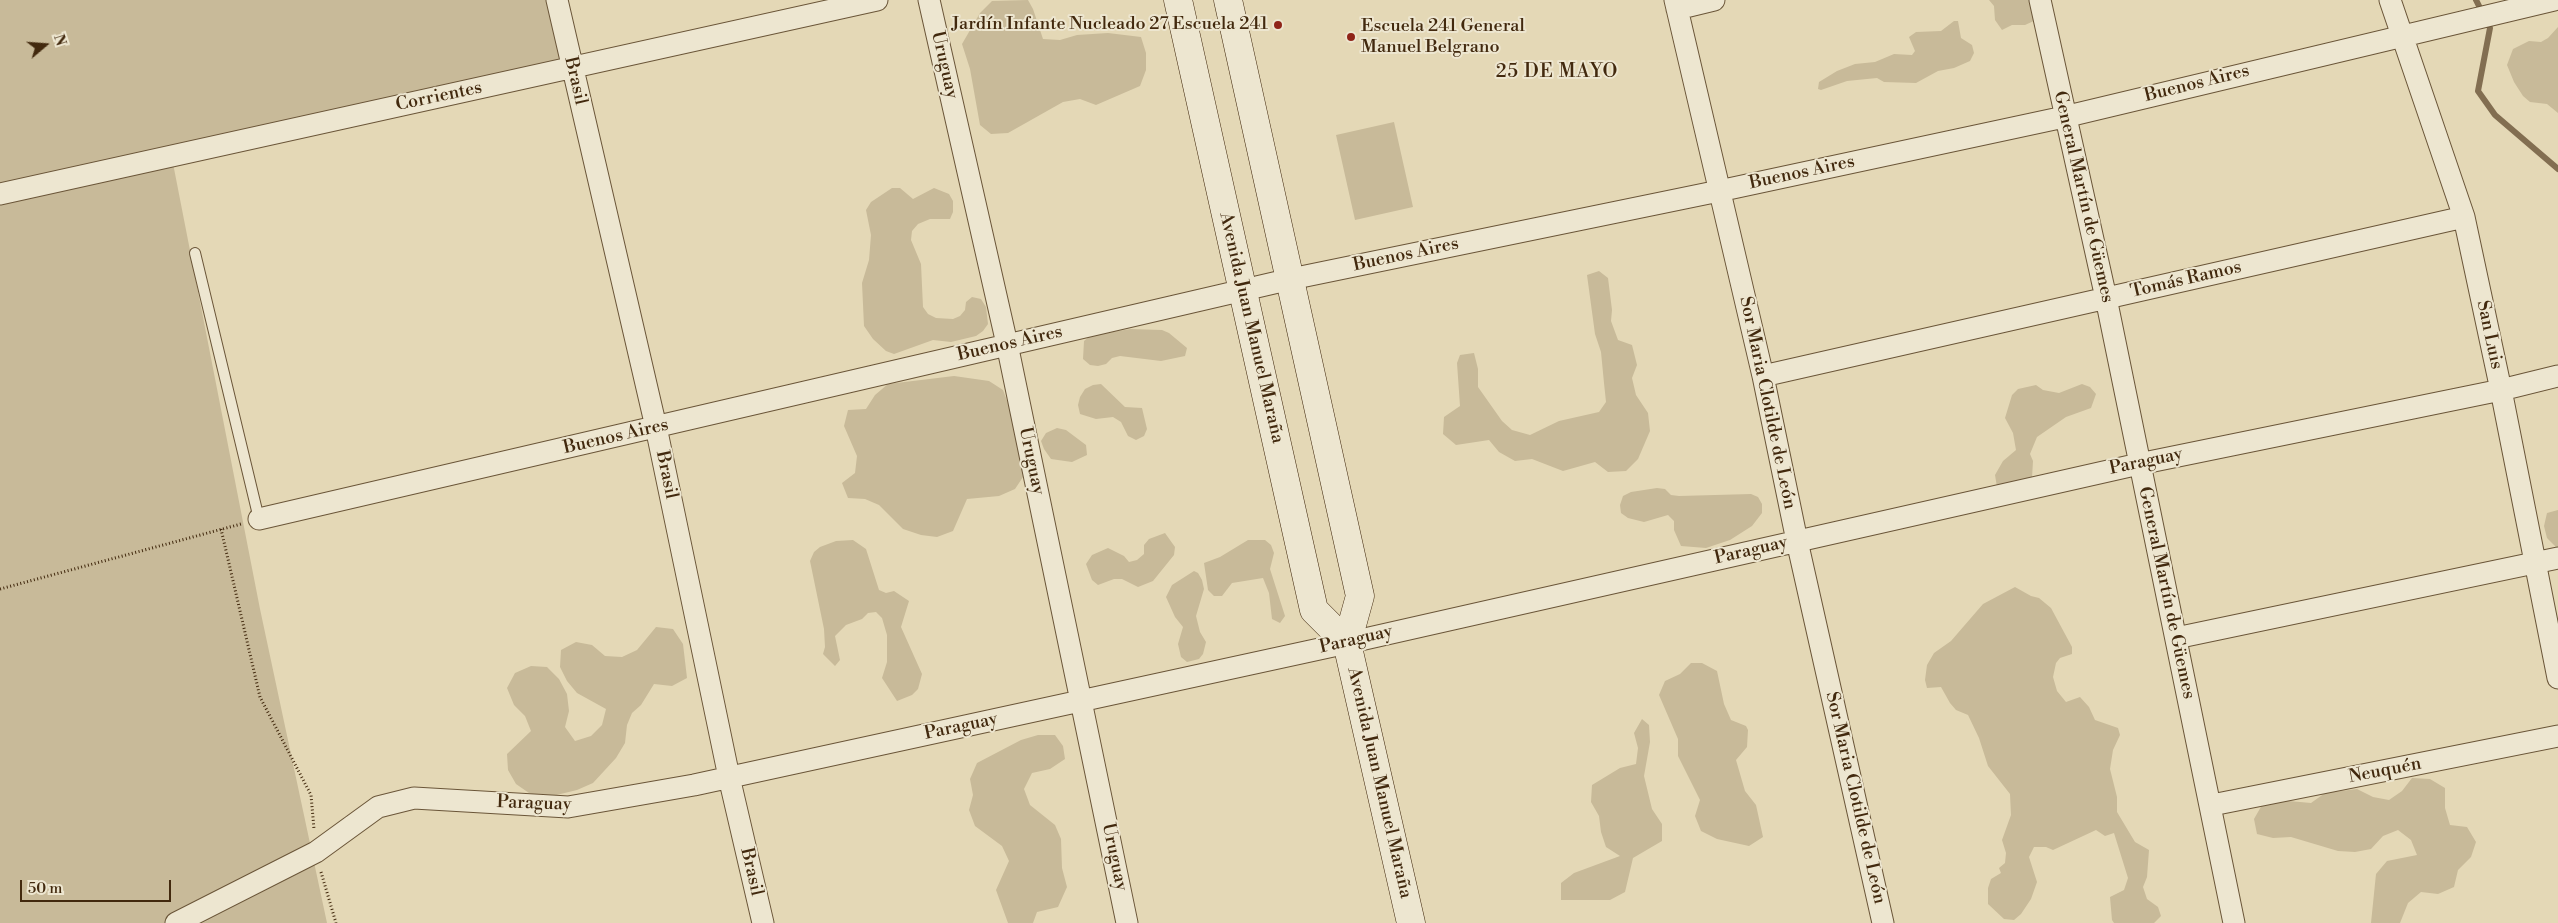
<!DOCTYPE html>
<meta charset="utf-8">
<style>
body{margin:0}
#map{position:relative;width:2558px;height:923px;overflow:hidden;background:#e4d8b6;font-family:"Libre Bodoni",serif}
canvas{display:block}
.north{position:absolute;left:20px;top:20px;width:50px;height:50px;-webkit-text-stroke:4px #ede6d0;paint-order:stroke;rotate:72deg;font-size:14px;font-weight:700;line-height:20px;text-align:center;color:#42290e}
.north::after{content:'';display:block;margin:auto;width:18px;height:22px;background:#42290e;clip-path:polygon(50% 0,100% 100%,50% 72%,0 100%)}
.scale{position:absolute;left:20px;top:880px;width:151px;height:22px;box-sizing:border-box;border:2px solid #42290e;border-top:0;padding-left:6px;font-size:15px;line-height:18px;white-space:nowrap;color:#42290e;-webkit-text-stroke:4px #ede6d0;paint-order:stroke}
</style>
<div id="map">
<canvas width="2558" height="923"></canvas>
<div class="north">N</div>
<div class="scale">50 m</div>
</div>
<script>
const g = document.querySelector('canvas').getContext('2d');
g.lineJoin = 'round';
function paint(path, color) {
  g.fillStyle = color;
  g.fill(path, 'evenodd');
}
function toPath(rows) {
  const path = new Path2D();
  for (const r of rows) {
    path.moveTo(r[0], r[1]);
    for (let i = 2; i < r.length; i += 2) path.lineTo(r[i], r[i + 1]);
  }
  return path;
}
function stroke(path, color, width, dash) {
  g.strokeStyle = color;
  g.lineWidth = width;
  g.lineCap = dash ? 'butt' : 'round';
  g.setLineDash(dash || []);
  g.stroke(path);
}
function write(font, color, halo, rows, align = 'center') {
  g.font = font + ' "Libre Bodoni",serif';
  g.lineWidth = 4;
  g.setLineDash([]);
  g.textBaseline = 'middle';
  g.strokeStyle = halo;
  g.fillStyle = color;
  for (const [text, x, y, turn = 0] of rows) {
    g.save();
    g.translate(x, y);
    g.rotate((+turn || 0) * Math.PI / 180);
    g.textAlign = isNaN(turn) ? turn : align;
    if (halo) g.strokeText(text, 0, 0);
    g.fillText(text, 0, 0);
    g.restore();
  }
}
const green = toPath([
 [0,0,550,0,563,61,170,148,260,609,327,923,0,923],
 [1028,0,1033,9,1043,39,1060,40,1077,35,1108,33,1141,37,1146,53,1146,70,1140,86,1096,105,1080,99,1063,102,1008,133,991,134,980,125,970,69,962,44,980,13,992,1],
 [1989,0,2036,0,2036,20,2025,25,2012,25,2002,30,1995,20,1994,6],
 [1954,21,1958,21,1961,38,1972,45,1974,53,1970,61,1954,68,1938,71,1916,83,1884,82,1877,78,1847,81,1821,90,1818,89,1819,82,1837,71,1855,64,1875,62,1894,54,1912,55,1915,51,1909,37,1916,32,1941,31],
 [2558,27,2558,113,2547,104,2530,102,2523,96,2514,82,2507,65,2513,49,2529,41,2541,42,2548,38],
 [1394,122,1413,207,1355,220,1336,135],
 [892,188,900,188,913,199,934,188,949,194,953,201,953,212,950,219,930,219,918,224,912,231,911,240,921,264,923,307,928,314,936,318,953,319,960,316,965,310,966,302,972,297,981,299,986,307,988,324,983,331,976,336,951,342,933,340,894,354,886,351,873,339,864,326,862,283,869,260,871,235,866,210,871,202],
 [1599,271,1608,278,1612,310,1611,321,1618,340,1632,345,1637,365,1632,378,1636,395,1648,413,1650,431,1638,459,1626,471,1608,472,1595,462,1563,471,1532,459,1515,461,1499,452,1489,440,1456,445,1443,434,1444,417,1460,406,1457,363,1460,355,1474,353,1478,369,1478,387,1502,421,1512,430,1530,435,1559,421,1599,412,1606,402,1604,383,1601,352,1595,334,1587,275],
 [1130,329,1162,330,1169,333,1187,348,1185,356,1161,361,1120,356,1112,358,1106,364,1098,366,1090,365,1083,359,1084,341,1090,336],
 [954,376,989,381,1003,390,1009,406,1025,474,1015,489,999,496,967,499,953,531,937,537,921,535,903,529,879,505,865,499,848,498,842,483,855,473,857,456,844,426,848,410,866,409,875,395,888,384],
 [1101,384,1125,407,1142,408,1147,429,1144,436,1136,440,1128,436,1121,422,1113,417,1096,419,1080,414,1078,405,1080,397,1085,389,1093,385],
 [2082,384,2090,387,2096,394,2091,408,2066,417,2037,437,2030,454,2033,461,2032,478,1998,493,1995,475,2003,461,2016,450,2013,433,2005,418,2012,395,2018,389,2036,385,2043,390,2059,393],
 [1057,428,1066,430,1086,445,1087,455,1072,462,1051,459,1044,449,1041,441,1046,433],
 [1657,488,1665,489,1671,495,1679,496,1751,494,1758,497,1762,504,1762,513,1752,526,1730,540,1706,548,1681,546,1674,530,1674,521,1668,515,1644,522,1628,518,1621,513,1620,505,1623,496,1631,492],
 [2558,510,2558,549,2547,538,2544,526,2547,513],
 [1165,533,1175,547,1174,555,1153,581,1138,587,1122,579,1114,579,1098,585,1092,580,1086,564,1092,555,1108,548,1124,556,1129,562,1137,560,1144,554,1144,545,1149,539],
 [853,540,866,549,879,590,886,593,894,591,909,601,901,627,922,674,918,689,912,695,897,701,882,678,887,662,887,635,882,618,876,612,868,613,862,619,846,625,835,636,840,660,835,666,823,654,825,647,824,629,810,561,814,552,820,547,836,541],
 [1248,540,1265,540,1271,545,1274,553,1270,569,1285,616,1280,623,1272,619,1269,593,1263,578,1232,583,1222,596,1214,596,1208,590,1204,563,1220,557],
 [1194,571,1198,573,1202,580,1204,589,1196,616,1200,632,1206,642,1203,654,1199,659,1187,662,1181,657,1178,644,1183,627,1175,617,1166,597,1172,585],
 [2015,587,2031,596,2039,598,2051,608,2072,647,2072,654,2060,658,2056,663,2053,677,2057,691,2066,702,2080,697,2089,707,2095,720,2118,728,2120,735,2113,750,2110,769,2117,797,2117,812,2135,842,2149,850,2147,877,2143,887,2147,899,2158,907,2161,916,2154,923,2114,923,2112,920,2110,897,2124,890,2128,878,2114,833,2105,836,2096,830,2053,850,2046,847,2034,847,2029,857,2037,882,2031,899,2021,914,2014,920,2004,919,1988,904,1988,888,1991,879,2001,873,1999,868,2005,863,2006,853,2002,840,2011,815,2010,794,1988,766,1979,738,1968,715,1956,710,1950,703,1941,687,1927,688,1925,680,1927,665,1934,653,1951,641,1983,604],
 [656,627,673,629,683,644,687,678,672,686,654,684,641,705,632,713,627,725,625,743,616,758,593,783,577,790,544,798,529,793,516,784,508,770,507,754,531,731,525,716,514,705,507,688,515,673,531,666,547,667,559,679,567,694,569,711,565,727,575,741,591,736,602,725,606,709,577,693,567,681,560,667,561,650,576,642,592,645,605,656,622,657,637,650],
 [1691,663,1702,663,1717,671,1724,704,1731,720,1746,726,1748,730,1747,747,1736,760,1745,791,1756,805,1763,837,1749,846,1717,839,1701,831,1695,816,1700,800,1678,756,1678,739,1659,695,1665,681,1680,674],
 [1642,719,1649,725,1650,742,1644,776,1652,809,1662,824,1662,841,1633,858,1625,892,1610,900,1561,900,1561,883,1574,873,1620,856,1606,847,1601,832,1599,816,1591,802,1592,785,1620,768,1636,764,1638,748,1634,733],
 [1038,735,1055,735,1063,746,1065,759,1050,769,1032,773,1024,789,1030,805,1055,825,1061,839,1062,868,1067,887,1058,907,1037,912,1033,923,1008,923,996,890,1009,861,1002,846,975,826,969,810,973,795,970,779,977,763,1021,740],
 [2412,778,2430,779,2445,788,2445,808,2450,825,2467,827,2476,842,2471,857,2458,870,2454,887,2438,894,2421,892,2408,903,2400,923,2371,923,2376,874,2387,861,2417,855,2411,840,2398,830,2383,836,2371,849,2355,852,2338,851,2291,837,2273,838,2257,834,2254,819,2262,805,2278,800,2311,803,2325,793,2357,789,2373,797,2389,800,2402,791]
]);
const stream = toPath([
 [2476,0,2490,28,2478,91,2495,115,2558,169]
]);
const path = toPath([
 [221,529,260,697,311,795,314,829],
 [0,589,241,524],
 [321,872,336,923]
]);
const lane = toPath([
 [195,253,259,519]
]);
const street = toPath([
 [557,0,656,427,729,777,763,923],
 [929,0,1007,344,1127,923],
 [1675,0,1763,376,1797,541,1883,923],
 [2040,0,2106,298,2234,923],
 [2390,0,2464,217,2501,390,2558,678],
 [1677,9,1714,0],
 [0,194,877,0],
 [1763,376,2464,217],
 [259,519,1291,279,1719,191,2064,117,2554,0],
 [2176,638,2558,558],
 [2212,805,2558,736],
 [176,923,316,852,378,807,414,798,568,807,694,785,1347,643,2139,464,2501,390,2558,376]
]);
const secondary = toPath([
 [1178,0,1314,610,1347,643],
 [1228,0,1360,596,1347,643,1411,923]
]);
const markers = [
 [1278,25,5,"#8f2418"],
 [1351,37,5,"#8f2418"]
];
const poiNames = [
 ["Jardín Infante Nucleado 27 Escuela 241",1268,25],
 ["Escuela 241 General",1361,27,"left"],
 ["Manuel Belgrano",1361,48,"left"]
];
const streetNames = [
 ["Uruguay",944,65,77],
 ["Brasil",575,81,77],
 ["Buenos Aires",2197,84,-14],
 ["Corrientes",439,97,-12],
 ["Buenos Aires",1802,173,-12],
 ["General Martín de Güemes",2083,197,77],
 ["Buenos Aires",1406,255,-12],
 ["Tomás Ramos",2186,280,-13],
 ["Avenida Juan Manuel Maraña",1251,328,77],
 ["San Luis",2489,335,78],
 ["Buenos Aires",1010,344,-13],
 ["Sor Maria Clotilde de León",1767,403,78],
 ["Buenos Aires",616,437,-13],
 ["Uruguay",1031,461,78],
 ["Paraguay",2146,462,-12],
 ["Brasil",666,475,78],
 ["Paraguay",1751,551,-13],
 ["General Martín de Güemes",2166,593,78],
 ["Paraguay",1356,640,-13],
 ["Paraguay",961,727,-12],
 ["Neuquén",2385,771,-11],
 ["Avenida Juan Manuel Maraña",1379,783,77],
 ["Sor Maria Clotilde de León",1855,798,77],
 ["Paraguay",534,804,2],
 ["Uruguay",1114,857,78],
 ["Brasil",751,872,77]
];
const neighbourhoodNames = [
 ["25 DE MAYO",1557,72]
];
paint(green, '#c8ba99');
stroke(stream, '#826e51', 6);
stroke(lane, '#6a5538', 12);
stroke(street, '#6a5538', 23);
stroke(secondary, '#42290e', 29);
stroke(path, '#42290e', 3, [1, 2.5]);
stroke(lane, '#ede6d0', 10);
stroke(street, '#ede6d0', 21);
stroke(secondary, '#ede6d0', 28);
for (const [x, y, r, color] of markers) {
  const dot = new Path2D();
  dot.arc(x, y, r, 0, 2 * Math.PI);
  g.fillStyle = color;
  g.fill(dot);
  stroke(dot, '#ede6d0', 2);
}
write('18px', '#42290e', '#ede6d0', poiNames, 'right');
write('18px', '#42290e', '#ede6d0', streetNames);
g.letterSpacing = '1px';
write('19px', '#42290e', '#ede6d0', neighbourhoodNames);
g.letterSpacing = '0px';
</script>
